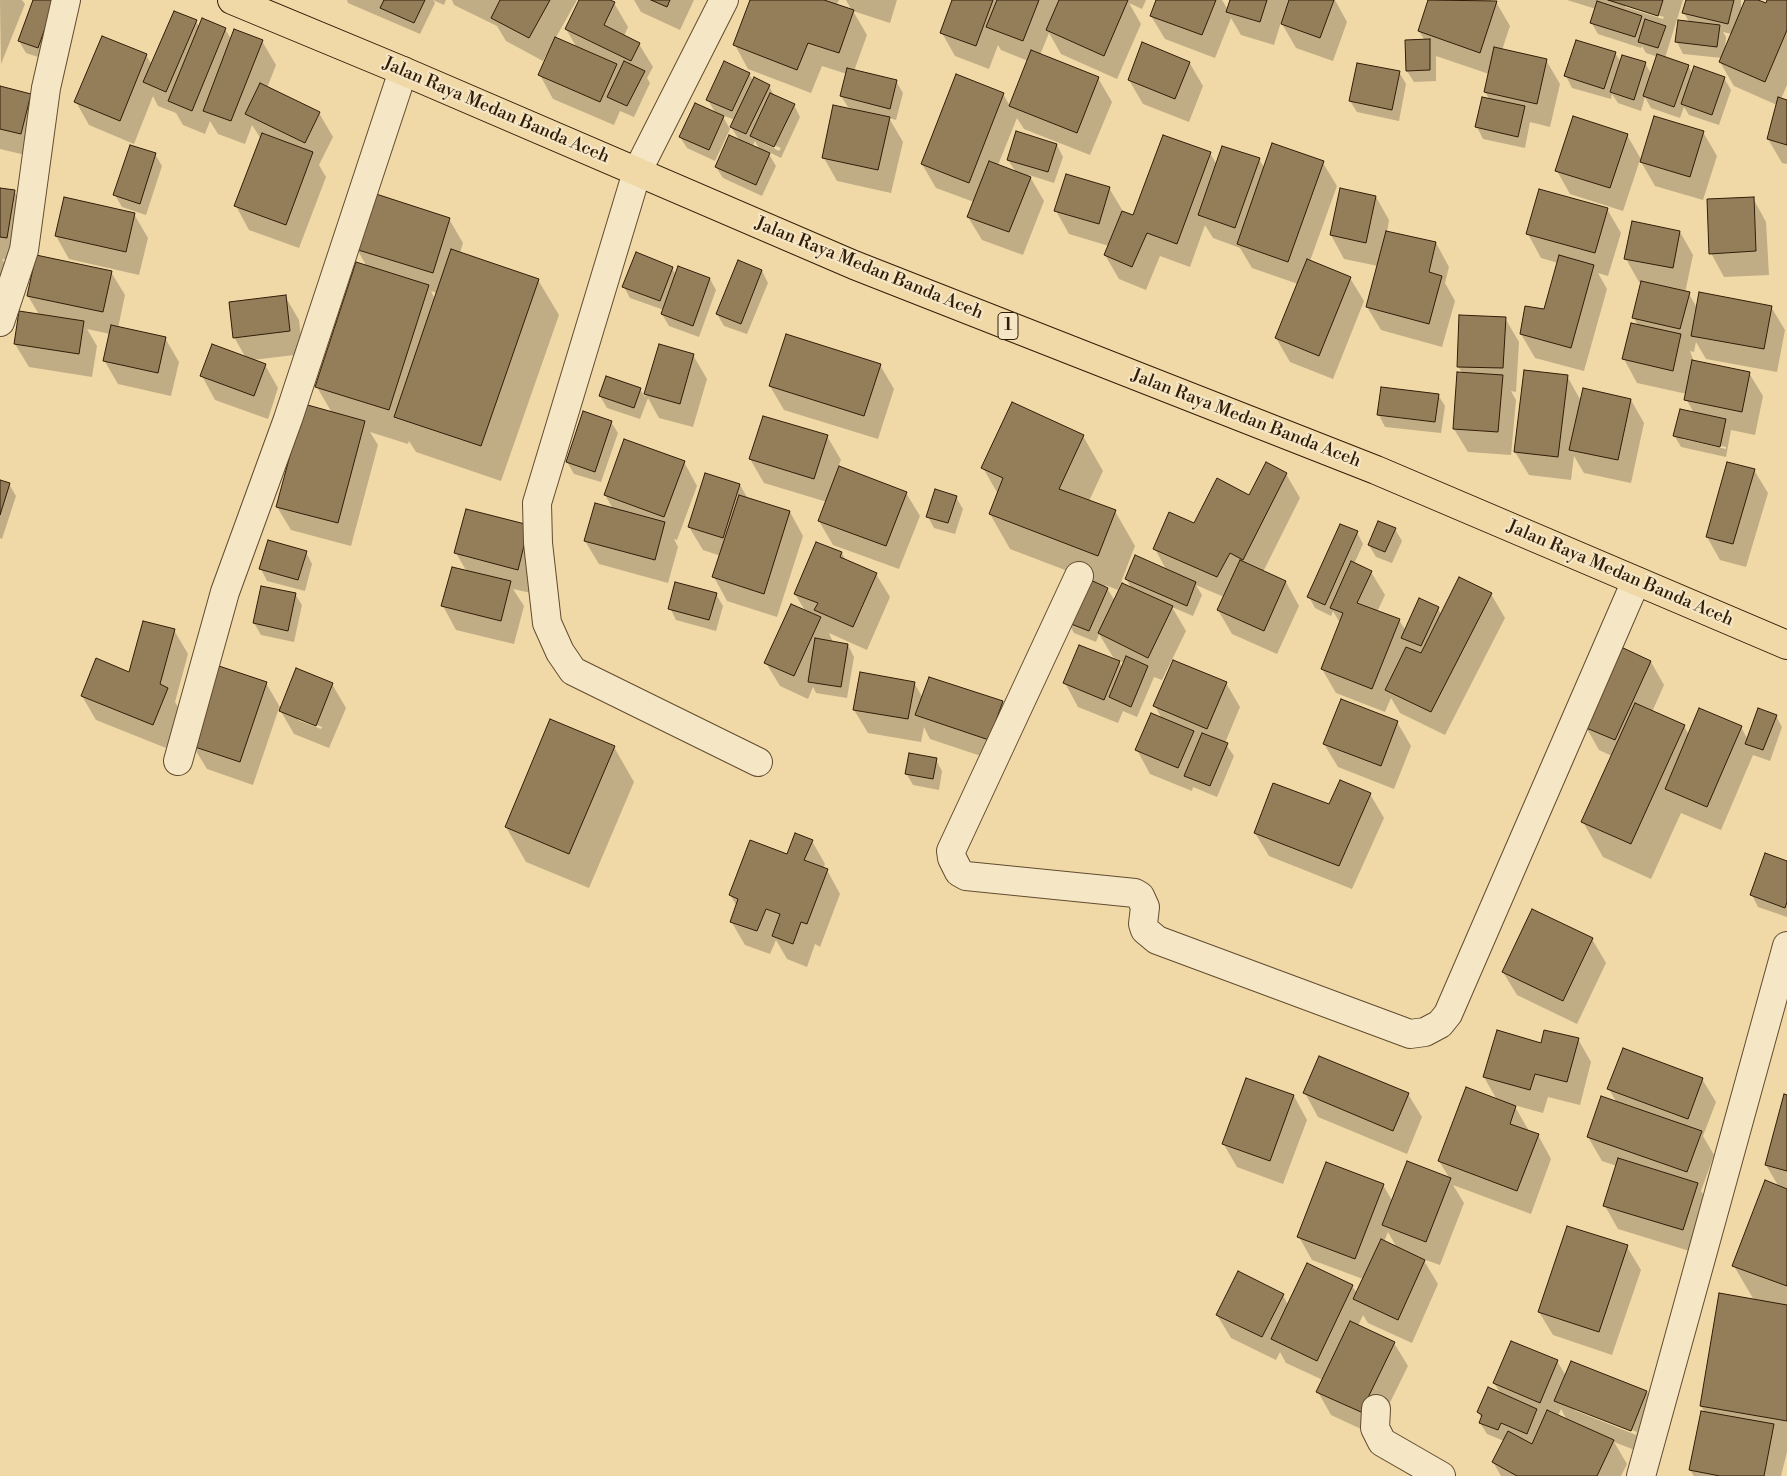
<!DOCTYPE html>
<style>
body{margin:0}
canvas{display:block;background:#f0d8a7}
</style>
<canvas width="1787" height="1476"></canvas>
<script>
const g = document.querySelector('canvas').getContext('2d');
g.lineJoin = 'round';
function paint(path, color) {
  g.fillStyle = color;
  g.fill(path, 'evenodd');
}
function toPath(rows) {
  const path = new Path2D();
  for (const r of rows) {
    path.moveTo(r[0], r[1]);
    for (let i = 2; i < r.length; i += 2) path.lineTo(r[i], r[i + 1]);
  }
  return path;
}
function stroke(path, color, width, dash) {
  g.strokeStyle = color;
  g.lineWidth = width;
  g.lineCap = dash ? 'butt' : 'round';
  g.setLineDash(dash || []);
  g.stroke(path);
}
function write(font, color, halo, rows, align = 'center') {
  g.font = font + ' "Libre Bodoni",serif';
  g.lineWidth = 4.5;
  g.setLineDash([]);
  g.textBaseline = 'middle';
  g.strokeStyle = halo;
  g.fillStyle = color;
  for (const [text, x, y, turn = 0] of rows) {
    g.save();
    g.translate(x, y);
    g.rotate((+turn || 0) * Math.PI / 180);
    g.textAlign = isNaN(turn) ? turn : align;
    if (halo) g.strokeText(text, 0, 0);
    g.fillText(text, 0, 0);
    g.restore();
  }
}
const shadow = toPath([
 [0,0,22,0,25,4,1,64],
 [34,0,57,0,44,59,26,53,19,41],
 [347,0,433,0,435,3,420,34,348,3],
 [433,0,446,0,444,5],
 [452,0,577,0,555,39,577,48,566,29,580,0,607,0,614,3,628,27,624,36,639,44,653,67,647,78,650,83,634,117,620,111,614,125,553,99,540,75,551,51,549,50,543,61,506,41,497,26,454,5],
 [634,0,694,0,680,30,641,12],
 [751,0,839,0,836,6,852,11,846,0,897,0,890,23,853,11,867,35,854,71,896,81,903,93,896,120,889,118,903,142,891,193,837,181,824,158,853,111,854,109,848,107,841,96,847,74,822,66,811,93,748,69,735,45],
 [954,0,1146,0,1142,9,1129,3,1141,24,1117,79,1061,54,1049,33,1040,55,1098,78,1112,102,1090,155,1024,129,1017,118,998,165,1016,172,1008,160,1057,145,1063,157,1054,183,1029,175,1044,201,1023,255,982,240,968,217,974,202,936,188,922,164,1003,94,1010,106,1028,61,1001,50,998,45,989,69,955,56,942,33],
 [1157,0,1222,0,1228,10,1231,0,1335,0,1347,22,1333,61,1296,48,1281,22,1274,45,1241,35,1231,18,1215,58,1165,39,1151,16],
 [1430,0,1489,0,1496,2,1510,26,1502,50,1546,60,1560,84,1550,127,1530,122,1525,148,1483,139,1477,127,1490,100,1485,92,1489,74,1436,56,1436,81,1414,82,1407,71,1425,41,1419,31],
 [1567,0,1683,0,1665,58,1688,66,1693,74,1724,78,1731,90,1719,125,1689,115,1684,107,1680,118,1651,108,1645,97,1641,111,1618,103,1612,94,1611,99,1572,88,1566,76,1615,53,1621,62,1645,63,1652,75,1658,57,1646,53,1642,46,1641,48,1598,34,1591,22,1596,9],
 [1625,4,1664,17,1663,19,1625,7],
 [1687,0,1741,0,1741,12,1746,0,1754,0,1767,5,1769,0,1787,0,1787,85,1781,99,1787,101,1787,164,1782,163,1768,139,1777,105,1734,86,1720,62,1722,58,1683,54,1677,42,1689,22,1684,13],
 [1723,32,1732,34,1725,49,1726,37],
 [175,12,196,21,199,27,225,29,231,39,262,41,276,65,267,88,319,113,333,137,319,165,326,177,299,248,249,230,236,206,261,139,252,125,245,144,218,134,210,121,205,134,183,125,176,113,158,106,153,96,134,144,89,125,76,102,146,55,152,65],
 [1189,62,1203,86,1189,122,1143,104,1129,80],
 [1399,72,1406,84,1399,121,1357,112,1350,101],
 [749,74,754,82,769,86,775,97,794,105,800,117,781,158,767,151,776,166,762,196,723,178,716,167,740,141,731,127,735,120,722,115,730,129,715,161,687,148,680,137,716,114,708,100],
 [760,139,781,148,779,151,760,141],
 [755,141,760,150,752,147],
 [0,87,31,95,44,118,34,157,0,149],
 [1703,132,1717,156,1703,200,1655,186,1640,160,1623,211,1570,194,1557,171,1627,135,1642,161],
 [1210,153,1217,165,1259,159,1265,169,1323,163,1337,186,1310,261,1350,278,1364,301,1333,379,1290,362,1276,338,1298,284,1252,268,1240,248,1213,238,1205,225,1190,267,1160,256,1146,290,1119,279,1105,255,1109,246,1069,234,1056,211,1109,188,1124,213,1134,216],
 [155,154,162,166,146,215,122,207,115,195],
 [0,189,14,191,28,215,20,261,2,259,13,278,0,312],
 [1376,197,1389,220,1387,232,1436,243,1449,267,1445,283,1455,301,1442,347,1381,330,1367,307,1378,266,1344,259,1331,235],
 [1753,198,1766,222,1769,275,1724,277,1711,253],
 [1607,209,1621,233,1608,276,1598,273,1607,289,1584,371,1535,358,1521,334,1545,311,1558,263,1541,258,1528,234],
 [134,214,148,238,139,275,69,259,56,236],
 [449,219,463,243,460,253,538,280,559,315,501,481,416,452,409,441,408,444,370,432,378,445,351,546,291,530,277,507,332,413,317,387,367,267,357,249],
 [431,291,437,293,435,299],
 [1680,232,1693,255,1685,293,1689,294,1697,308,1771,307,1785,330,1777,372,1706,359,1696,342,1694,352,1690,351,1694,362,1749,373,1763,396,1755,435,1731,430,1726,457,1681,447,1674,435,1694,413,1686,399,1687,394,1637,383,1624,359,1638,326,1634,318,1642,283,1639,282,1626,259],
 [1682,436,1726,447,1726,449,1682,439],
 [738,262,762,271,768,283,747,334,724,326,717,314],
 [672,268,676,275,710,279,716,290,699,337,669,326,662,314,664,310,630,298,624,287],
 [111,272,125,295,118,328,165,338,179,362,171,396,118,384,104,360,110,334,87,329,97,346,92,377,29,367,15,344,40,316,28,296],
 [285,296,299,320,303,354,252,360,265,365,278,388,268,419,215,400,202,376,246,358,234,337],
 [1505,318,1519,342,1516,392,1511,391,1516,400,1511,455,1468,452,1454,429,1462,373,1458,366],
 [660,346,693,355,707,379,693,427,659,418,648,398,640,419,607,408,600,396,640,389,645,397],
 [880,365,894,389,878,439,784,410,770,386],
 [1567,376,1581,401,1631,400,1644,423,1631,483,1584,473,1574,456,1571,480,1529,475,1515,452],
 [1438,395,1445,406,1441,433,1385,427,1379,415],
 [611,422,618,433,601,482,574,474,567,462],
 [827,436,841,460,838,467,906,493,920,516,899,569,833,545,819,521,827,502,764,483,750,459],
 [1083,436,1103,471,1089,501,1115,511,1135,546,1118,590,1105,585,1115,601,1132,589,1126,579,1167,571,1155,549,1195,524,1250,496,1286,474,1300,498,1263,572,1286,582,1299,606,1277,654,1232,634,1218,610,1224,597,1196,585,1202,595,1193,616,1172,607,1186,631,1162,680,1154,677,1137,717,1123,711,1118,723,1078,707,1065,683,1118,660,1122,667,1124,663,1113,657,1099,634,1096,642,1074,633,1067,621,1086,578,1010,549,990,514,998,494,983,468],
 [684,462,697,486,677,540,674,539,678,547,668,583,599,564,585,541,613,509,605,495],
 [1754,470,1768,493,1746,567,1720,560,1707,537],
 [0,481,9,484,16,496,2,539,0,538],
 [740,485,748,499,790,512,803,536,777,617,727,601,714,577,721,556,703,550,689,527],
 [956,497,963,509,955,534,934,528,928,517],
 [528,527,531,593,513,589,524,606,514,644,456,630,443,606,467,572,456,553],
 [1395,529,1402,541,1392,563,1376,557,1369,545],
 [1357,532,1363,544,1354,564,1371,572,1385,595,1377,612,1399,620,1406,631,1438,608,1441,615,1491,594,1505,618,1445,735,1400,713,1391,698,1385,712,1336,693,1322,669,1340,623,1333,611,1331,616,1315,608,1309,597],
 [306,552,312,564,305,591,267,581,261,569],
 [842,553,846,561,876,574,890,597,867,650,829,633,833,642,848,645,854,657,847,698,816,693,813,687,808,699,780,686,766,663,806,612,795,594],
 [295,594,302,605,294,642,261,635,254,623],
 [716,594,723,606,716,631,676,620,670,608],
 [174,630,188,654,175,702,181,712,166,748,96,720,82,696,130,674],
 [1621,649,1651,662,1664,685,1652,712,1684,726,1689,735,1741,727,1748,740,1776,716,1782,727,1770,761,1753,755,1721,830,1681,813,1651,879,1603,857,1583,822,1612,756,1599,750,1586,727],
 [1174,661,1226,683,1240,707,1225,743,1234,756,1217,797,1193,787,1192,791,1150,774,1137,750,1162,719,1155,706],
 [266,683,281,709,332,684,346,708,329,748,294,734,279,708,253,785,207,769,193,746],
 [298,717,322,727,321,729,298,720],
 [914,683,923,698,1002,702,1015,726,1002,763,930,739,924,727,921,742,868,733,854,710],
 [1397,722,1411,746,1394,789,1338,767,1324,744],
 [614,747,634,782,589,888,526,862,506,827],
 [936,760,942,771,939,790,913,785,906,773],
 [1370,794,1384,818,1352,889,1269,856,1255,833],
 [812,841,825,864,823,869,827,870,840,894,820,947,815,944,807,967,787,959,776,940,770,954,745,945,731,921,737,906,730,895],
 [1787,863,1787,917,1758,907,1752,895],
 [1592,939,1606,963,1577,1024,1517,995,1503,972],
 [1578,1039,1591,1062,1580,1105,1548,1097,1543,1113,1514,1105,1529,1131,1538,1135,1551,1159,1531,1214,1453,1185,1464,1203,1440,1265,1423,1259,1438,1284,1412,1343,1368,1323,1363,1315,1358,1326,1394,1343,1408,1366,1374,1435,1331,1415,1318,1392,1323,1380,1286,1363,1280,1352,1276,1360,1231,1338,1217,1315,1283,1295,1288,1305,1352,1286,1357,1293,1363,1279,1312,1260,1299,1237,1383,1185,1393,1202,1450,1179,1439,1161,1497,1100,1484,1077,1542,1044],
 [1388,1232,1397,1248,1384,1242],
 [1702,1079,1716,1102,1703,1136,1714,1155,1701,1191,1710,1207,1696,1253,1618,1229,1605,1206,1617,1166,1602,1161,1588,1137,1617,1103,1609,1089],
 [1247,1080,1294,1096,1307,1120,1283,1184,1237,1167,1223,1143],
 [1305,1093,1408,1094,1422,1117,1407,1154,1318,1117],
 [1787,1096,1787,1452,1781,1476,1694,1476,1690,1470,1705,1413,1701,1406,1754,1300,1734,1266,1779,1187,1766,1165],
 [1627,1247,1641,1270,1612,1355,1553,1335,1539,1312],
 [1557,1361,1566,1376,1647,1392,1660,1416,1645,1454,1614,1442,1627,1464,1621,1476,1501,1476,1493,1462,1504,1441,1487,1434,1480,1423,1482,1419,1478,1412,1501,1394,1494,1383],
 [1574,1407,1637,1432,1636,1435,1574,1410],
 [1561,1409,1567,1420,1558,1416]
]);
const building = toPath([
 [33,0,55,0,38,48,18,41,33,0],
 [384,0,425,0,414,23,380,8,384,0],
 [500,0,550,0,529,38,491,18,500,0],
 [579,0,610,0,615,2,604,25,640,43,631,61,565,29,579,0],
 [651,0,670,0,667,7,651,0],
 [750,0,824,0,854,10,839,53,808,43,797,70,733,45,750,0],
 [952,0,993,0,976,46,940,33,952,0],
 [997,0,1039,0,1023,41,986,27,997,0],
 [1059,0,1128,0,1104,56,1046,30,1059,0],
 [1156,0,1216,0,1202,35,1150,16,1156,0],
 [1230,0,1267,0,1260,22,1226,12,1230,0],
 [1289,0,1334,0,1320,38,1281,24,1289,0],
 [1428,0,1497,1,1480,53,1418,31,1428,0],
 [1608,0,1663,0,1658,16,1608,0],
 [1686,0,1734,0,1728,24,1682,13,1686,0],
 [1745,0,1758,0,1766,3,1767,0,1787,0,1787,30,1765,82,1719,62,1745,0],
 [1597,1,1642,16,1635,37,1590,23,1597,1],
 [174,11,197,20,166,92,143,82,174,11],
 [202,18,226,28,192,111,168,101,202,18],
 [1645,19,1666,26,1658,48,1638,42,1645,19],
 [1678,20,1720,25,1717,47,1675,42,1678,20],
 [234,29,263,40,231,121,203,111,234,29],
 [102,36,147,54,120,121,74,102,102,36],
 [555,37,617,64,600,102,538,75,555,37],
 [1430,39,1430,70,1406,71,1405,40,1430,39],
 [1576,40,1616,52,1604,89,1564,76,1576,40],
 [1142,42,1190,62,1175,99,1128,80,1142,42],
 [1494,47,1547,59,1537,104,1484,92,1494,47],
 [1031,50,1099,77,1077,133,1009,106,1031,50],
 [1657,54,1689,65,1674,107,1643,96,1657,54],
 [1622,55,1646,62,1634,100,1610,92,1622,55],
 [624,61,645,71,627,106,607,97,624,61],
 [724,61,750,73,732,111,706,100,724,61],
 [1357,63,1400,71,1392,110,1349,101,1357,63],
 [1694,66,1725,77,1712,115,1681,104,1694,66],
 [847,68,897,80,890,109,840,96,847,68],
 [956,74,1004,93,969,183,921,164,956,74],
 [754,77,770,85,746,134,730,127,754,77],
 [260,83,320,112,305,143,245,114,260,83],
 [0,86,31,94,21,134,0,129,0,86],
 [770,93,795,104,774,147,750,136,770,93],
 [1482,97,1525,106,1518,137,1475,127,1482,97],
 [1778,97,1787,100,1787,145,1767,139,1778,97],
 [695,103,724,116,709,150,679,137,695,103],
 [833,105,890,117,878,170,822,158,833,105],
 [1573,116,1628,134,1610,188,1555,171,1573,116],
 [1654,116,1704,131,1690,177,1640,162,1654,116],
 [1016,131,1057,144,1048,172,1007,160,1016,131],
 [262,133,313,152,286,225,234,206,262,133],
 [729,135,770,153,756,185,715,167,729,135],
 [1163,135,1211,152,1177,244,1147,233,1132,267,1104,255,1122,211,1133,215,1163,135],
 [1272,143,1324,161,1288,262,1237,244,1272,143],
 [130,145,156,153,140,204,113,195,130,145],
 [1222,146,1260,158,1235,228,1198,215,1222,146],
 [989,161,1031,177,1009,232,967,217,989,161],
 [1066,174,1110,187,1099,224,1054,211,1066,174],
 [0,188,15,190,7,238,0,237,0,188],
 [1340,188,1376,196,1366,243,1330,235,1340,188],
 [1539,189,1608,208,1595,253,1526,234,1539,189],
 [373,193,450,218,433,273,355,249,373,193],
 [64,197,135,213,126,252,55,236,64,197],
 [1754,197,1756,251,1709,254,1707,199,1754,197],
 [1632,221,1680,231,1673,268,1624,259,1632,221],
 [1386,231,1436,242,1429,272,1442,276,1429,324,1366,307,1386,231],
 [451,249,539,279,481,446,394,417,451,249],
 [636,252,673,267,660,301,622,287,636,252],
 [36,255,112,271,103,312,27,296,36,255],
 [1559,255,1594,265,1571,348,1520,334,1525,306,1544,309,1559,255],
 [1307,259,1351,277,1319,356,1275,338,1307,259],
 [738,260,762,270,741,324,716,314,738,260],
 [356,262,429,285,389,410,315,387,356,262],
 [678,266,710,278,693,326,661,314,678,266],
 [1641,281,1690,292,1680,329,1632,318,1641,281],
 [1699,292,1772,306,1764,349,1691,336,1699,292],
 [286,295,290,331,233,338,229,302,286,295],
 [19,311,84,321,79,354,14,344,19,311],
 [1459,315,1506,317,1503,368,1457,367,1459,315],
 [1631,323,1681,334,1673,371,1622,359,1631,323],
 [111,325,166,337,158,373,103,361,111,325],
 [786,334,881,364,864,416,769,386,786,334],
 [212,344,266,364,254,396,200,376,212,344],
 [659,344,694,354,680,404,644,394,659,344],
 [1692,360,1750,372,1742,412,1684,400,1692,360],
 [1524,370,1568,375,1558,457,1514,452,1524,370],
 [1457,372,1503,375,1498,432,1453,429,1457,372],
 [606,376,641,388,634,408,599,396,606,376],
 [1381,387,1439,394,1435,422,1377,415,1381,387],
 [1583,388,1631,399,1618,460,1569,450,1583,388],
 [1012,402,1084,435,1059,489,1116,510,1098,556,989,514,1003,478,981,468,1012,402],
 [304,404,365,421,338,523,276,507,304,404],
 [1680,409,1726,419,1720,447,1673,436,1680,409],
 [583,411,612,421,595,472,566,462,583,411],
 [763,416,828,435,814,479,749,459,763,416],
 [624,439,685,461,664,517,604,495,624,439],
 [1266,462,1287,473,1243,560,1230,553,1217,577,1153,549,1169,512,1194,523,1217,478,1249,495,1266,462],
 [1727,462,1755,469,1733,544,1706,537,1727,462],
 [839,466,907,492,886,546,818,521,839,466],
 [705,473,740,484,723,538,688,527,705,473],
 [0,480,10,483,0,515,0,480],
 [935,489,957,496,948,523,926,517,935,489],
 [739,495,790,511,764,594,712,577,739,495],
 [595,503,665,522,655,560,584,541,595,503],
 [466,509,529,525,518,570,454,553,466,509],
 [1378,521,1396,528,1385,552,1368,545,1378,521],
 [1340,524,1358,531,1325,605,1307,597,1340,524],
 [268,540,307,551,298,580,259,569,268,540],
 [816,542,842,552,840,557,877,573,853,627,814,610,818,603,794,594,816,542],
 [1135,555,1196,582,1187,606,1125,579,1135,555],
 [1240,560,1286,581,1264,631,1217,610,1240,560],
 [1351,561,1372,571,1357,603,1400,619,1372,689,1321,669,1343,613,1330,608,1351,561],
 [452,567,511,581,501,621,441,606,452,567],
 [1084,577,1108,588,1089,631,1066,622,1084,577],
 [1459,577,1492,593,1431,712,1385,690,1406,647,1421,653,1459,577],
 [675,582,717,593,709,620,668,609,675,582],
 [1122,583,1173,606,1148,658,1098,633,1122,583],
 [261,586,296,593,288,631,253,623,261,586],
 [1419,598,1439,607,1421,646,1401,638,1419,598],
 [791,604,821,617,794,676,764,663,791,604],
 [143,621,175,629,160,684,168,688,153,725,81,696,96,658,129,672,143,621],
 [815,638,848,644,841,687,808,682,815,638],
 [1079,645,1120,661,1104,700,1063,683,1079,645],
 [1621,647,1651,661,1615,740,1584,727,1621,647],
 [1126,656,1148,666,1131,707,1109,697,1126,656],
 [1173,660,1227,682,1207,729,1153,706,1173,660],
 [219,666,267,682,240,762,192,746,219,666],
 [296,668,333,683,316,726,279,711,296,668],
 [860,672,915,682,908,719,853,710,860,672],
 [929,677,1003,701,989,740,915,715,929,677],
 [1341,699,1398,721,1381,766,1323,744,1341,699],
 [1635,703,1685,725,1631,844,1581,822,1635,703],
 [1699,708,1742,726,1707,807,1665,789,1699,708],
 [1758,708,1777,715,1763,750,1745,744,1758,708],
 [1151,713,1194,731,1178,768,1135,750,1151,713],
 [550,719,615,746,569,854,505,827,550,719],
 [1202,733,1228,743,1210,786,1184,776,1202,733],
 [909,753,937,758,933,779,905,774,909,753],
 [1340,780,1371,793,1339,866,1254,833,1273,783,1329,804,1340,780],
 [795,833,813,840,804,860,828,869,807,924,801,922,793,944,772,936,780,914,766,909,757,931,730,922,738,899,729,895,750,840,787,854,795,833],
 [1765,853,1787,861,1787,902,1785,908,1750,895,1765,853],
 [1532,909,1593,938,1563,1001,1502,972,1532,909],
 [1497,1030,1541,1043,1544,1030,1579,1038,1567,1082,1535,1074,1530,1090,1483,1077,1497,1030],
 [1623,1048,1703,1078,1688,1119,1607,1089,1623,1048],
 [1319,1056,1409,1093,1393,1131,1303,1093,1319,1056],
 [1246,1078,1294,1095,1270,1161,1222,1144,1246,1078],
 [1466,1087,1516,1106,1510,1124,1539,1134,1517,1191,1438,1161,1466,1087],
 [1784,1094,1787,1095,1787,1171,1765,1165,1784,1094],
 [1601,1096,1702,1131,1687,1172,1587,1137,1601,1096],
 [1618,1158,1698,1183,1683,1230,1603,1206,1618,1158],
 [1407,1161,1451,1178,1426,1242,1382,1225,1407,1161],
 [1326,1162,1384,1184,1355,1259,1297,1237,1326,1162],
 [1765,1180,1787,1189,1787,1286,1732,1266,1765,1180],
 [1567,1226,1628,1245,1599,1332,1538,1312,1567,1226],
 [1381,1239,1425,1260,1398,1320,1353,1299,1381,1239],
 [1307,1263,1353,1285,1317,1361,1271,1339,1307,1263],
 [1238,1271,1284,1294,1262,1337,1216,1315,1238,1271],
 [1719,1293,1787,1305,1787,1421,1700,1406,1719,1293],
 [1350,1321,1395,1342,1361,1412,1316,1392,1350,1321],
 [1511,1341,1558,1360,1540,1403,1493,1383,1511,1341],
 [1571,1361,1647,1391,1631,1431,1554,1401,1571,1361],
 [1488,1387,1537,1409,1527,1434,1501,1423,1498,1430,1479,1423,1482,1415,1477,1412,1488,1387],
 [1547,1410,1614,1440,1597,1476,1517,1476,1492,1462,1508,1431,1532,1444,1547,1410],
 [1701,1411,1774,1424,1764,1476,1720,1476,1689,1470,1701,1411]
]);
const street = toPath([
 [724,0,637,172,537,503,538,543,547,623,560,652,573,671,758,762],
 [0,322,24,250,46,88,66,0],
 [1079,576,951,851,952,858,959,872,966,876,1135,893,1140,896,1145,907,1143,924,1145,930,1157,940,1410,1034,1425,1032,1440,1024,1448,1014,1636,581],
 [178,761,225,592,288,419,403,71],
 [1376,1409,1375,1428,1382,1442,1441,1476],
 [1641,1476,1787,946]
]);
const highway = toPath([
 [232,0,403,71,854,265,1376,470,1787,645]
]);
const shields = [
 [1008,326,20]
];
const shieldNames = [
 ["1",1008,326]
];
const streetNames = [
 ["Jalan Raya Medan Banda Aceh",496,111,23],
 ["Jalan Raya Medan Banda Aceh",869,269,22],
 ["Jalan Raya Medan Banda Aceh",1246,419,21],
 ["Jalan Raya Medan Banda Aceh",1620,574,23]
];
paint(shadow, '#0003');
paint(building, '#947e5a');
stroke(building, '#311d07', 1);
stroke(street, '#614c2f', 30);
stroke(highway, '#311d07', 30);
stroke(street, '#f5e6c6', 28);
stroke(highway, '#f0d8a7', 28);
for (const [x, y, w] of shields) {
  const box = new Path2D();
  box.roundRect(x - w / 2, y - 13.5, w, 27, 4);
  g.fillStyle = '#f5e6c6';
  g.fill(box);
  stroke(box, '#311d07', 1);
}
write('bold 16px', '#311d07', null, shieldNames);
write('18px', '#311d07', '#f5e6c6', streetNames);
</script>
